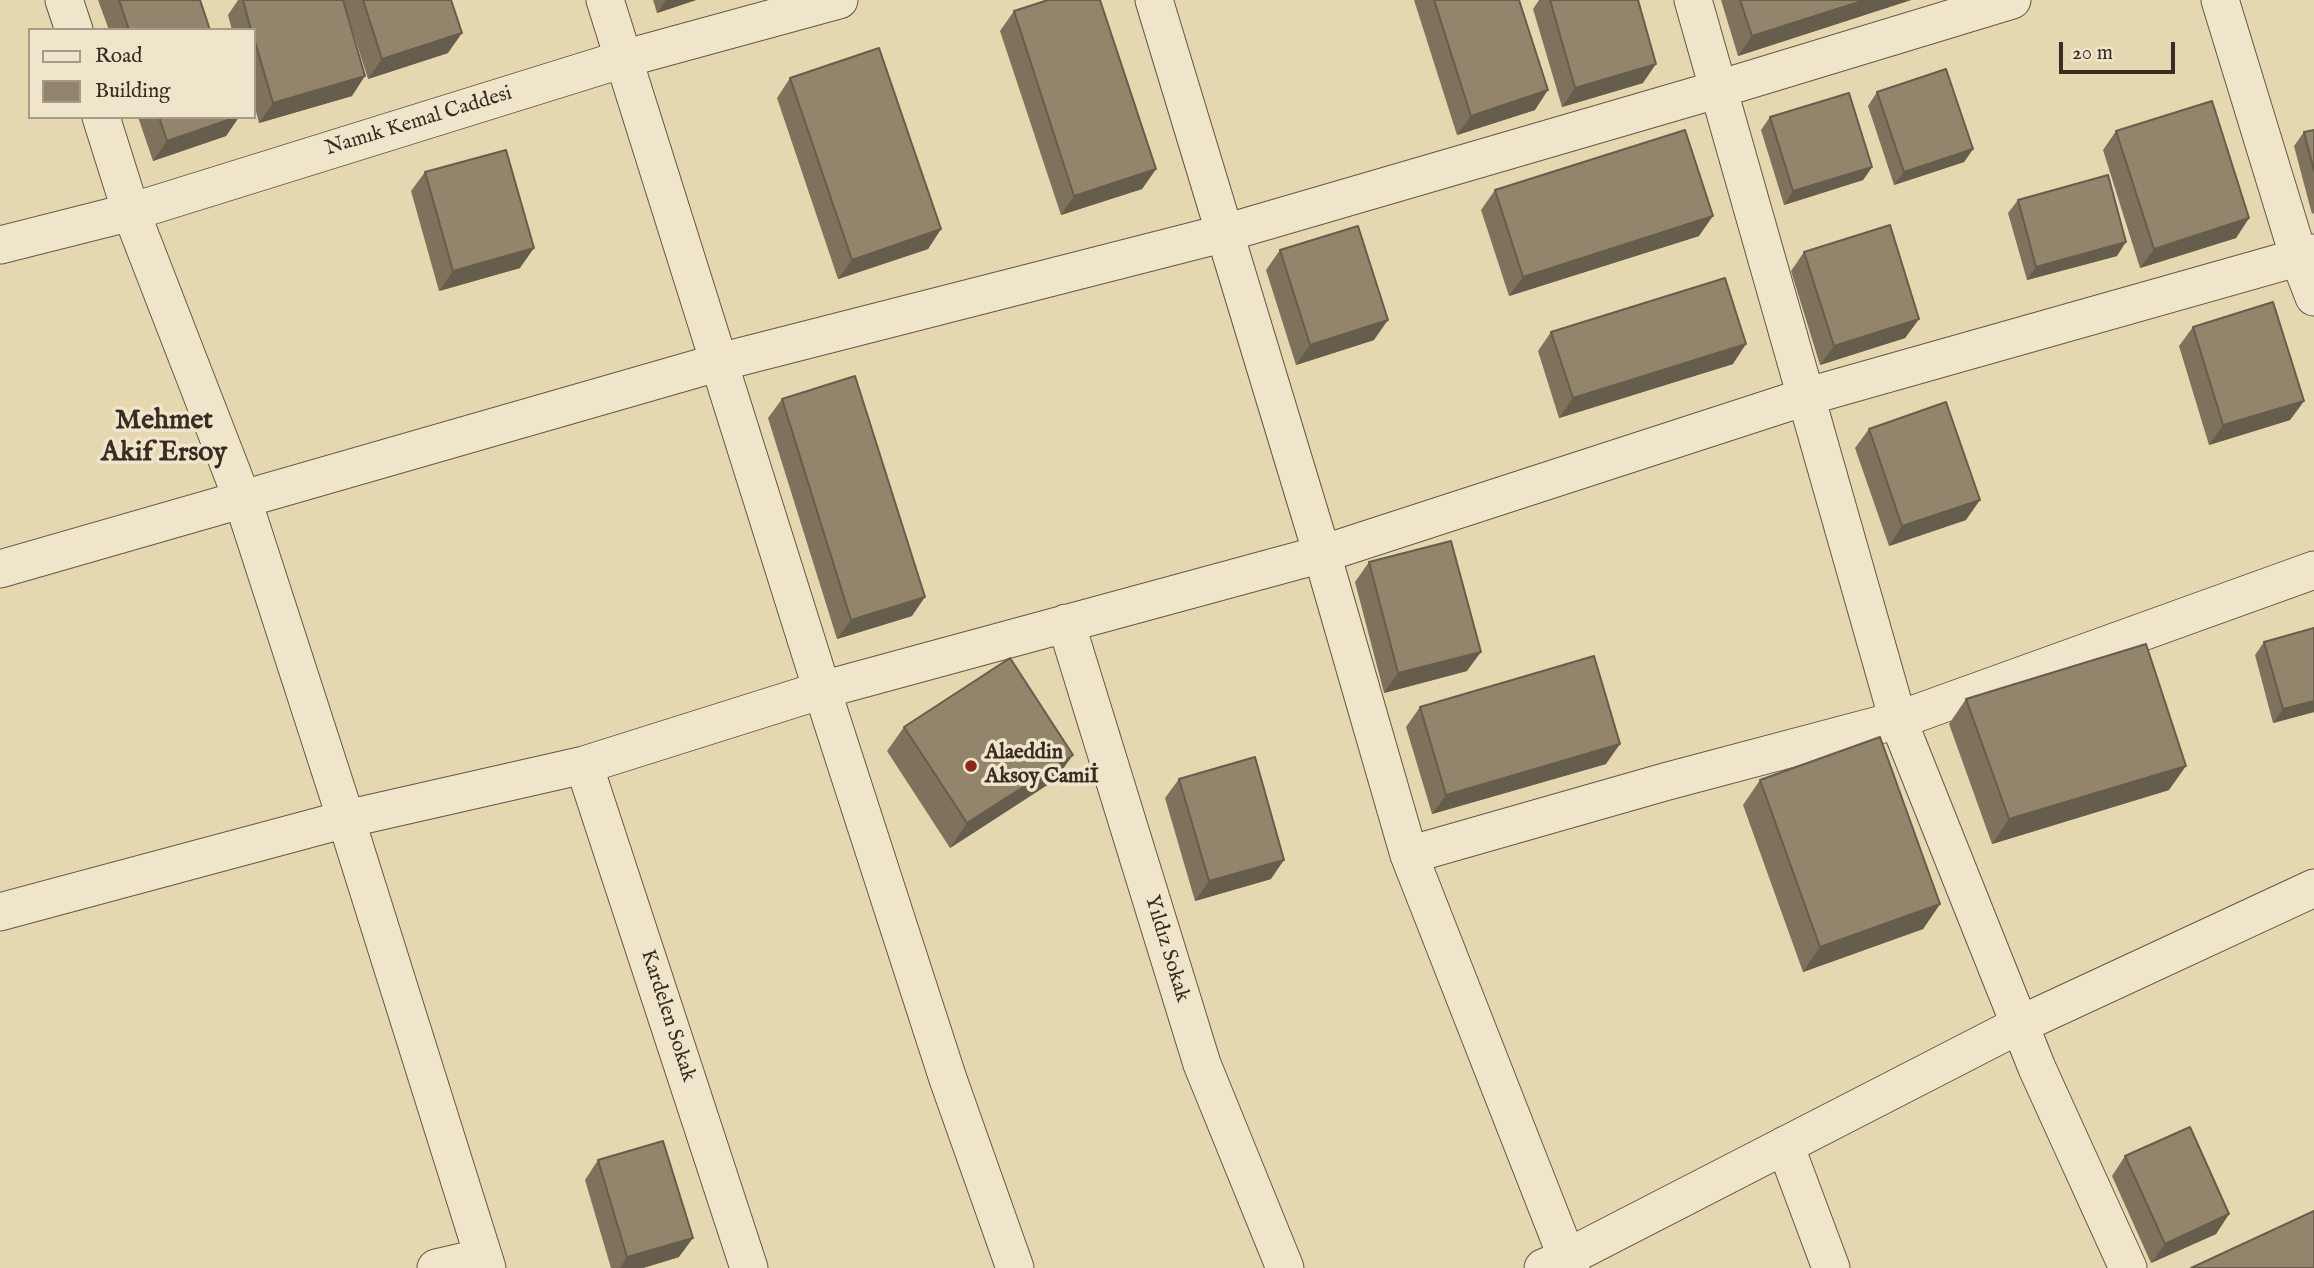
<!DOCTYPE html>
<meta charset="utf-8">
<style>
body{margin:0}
#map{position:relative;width:2314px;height:1268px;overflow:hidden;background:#e5d7af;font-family:"IM FELL English",serif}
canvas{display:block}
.legend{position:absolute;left:28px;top:28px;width:228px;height:91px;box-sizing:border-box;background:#eee5cb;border:2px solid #a69b88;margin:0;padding:9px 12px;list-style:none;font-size:21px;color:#392c23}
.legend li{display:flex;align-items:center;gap:14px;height:35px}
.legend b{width:35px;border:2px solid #a69b88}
.scale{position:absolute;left:2059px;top:42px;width:116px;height:32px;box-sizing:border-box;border:4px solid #392c23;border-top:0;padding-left:9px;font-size:21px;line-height:24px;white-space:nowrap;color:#392c23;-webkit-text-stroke:5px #eee5cb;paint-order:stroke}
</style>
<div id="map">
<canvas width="2314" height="1268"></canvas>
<ul class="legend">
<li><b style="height:9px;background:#eee5cb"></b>Road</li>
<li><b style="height:19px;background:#92856c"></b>Building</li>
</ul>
<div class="scale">20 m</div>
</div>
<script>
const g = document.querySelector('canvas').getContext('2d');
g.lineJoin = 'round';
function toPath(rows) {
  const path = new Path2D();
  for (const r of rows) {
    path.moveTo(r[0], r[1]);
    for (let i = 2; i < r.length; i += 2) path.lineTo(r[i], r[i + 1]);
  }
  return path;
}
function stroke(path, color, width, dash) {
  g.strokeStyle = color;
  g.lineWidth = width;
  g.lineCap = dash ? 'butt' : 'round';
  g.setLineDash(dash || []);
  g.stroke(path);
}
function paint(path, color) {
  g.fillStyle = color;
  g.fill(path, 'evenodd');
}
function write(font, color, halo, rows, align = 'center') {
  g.font = font + ' "IM FELL English",serif';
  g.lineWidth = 7;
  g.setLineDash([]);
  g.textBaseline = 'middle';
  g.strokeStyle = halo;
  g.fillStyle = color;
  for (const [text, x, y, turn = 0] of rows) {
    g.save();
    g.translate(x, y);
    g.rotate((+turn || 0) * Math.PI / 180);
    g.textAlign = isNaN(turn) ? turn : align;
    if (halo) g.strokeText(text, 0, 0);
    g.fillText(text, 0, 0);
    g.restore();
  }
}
const street = toPath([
 [64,0,74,30],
 [605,0,822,690,948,1079,1015,1268],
 [1154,0,1322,554,1409,855,1571,1268],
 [1693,0,1898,720,2037,1068,2128,1268],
 [2220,0,2299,258,2314,297],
 [101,117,131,212,243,501,346,819,487,1268],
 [0,245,131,212,623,59,839,0],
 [0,569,720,362,1225,233,1719,89,2012,0],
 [1066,623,1202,1064,1285,1268],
 [584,765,749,1268],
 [1409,855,1668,781,1898,720,2314,570],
 [0,912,346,819,584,765,822,690,1322,554,1805,397,2314,253],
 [1785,1145,1831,1268],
 [436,1268,483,1257],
 [1543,1268,1566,1258,2021,1024,2314,888]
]);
const wall = toPath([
 [98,0,200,0,210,30,109,30],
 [238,0,343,0,352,96,259,123,254,104,254,30,232,30,228,15],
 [343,0,451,0,448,53,368,79],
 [653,0,696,0,657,13],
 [1414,0,1519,0,1535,110,1457,135],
 [1539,0,1638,0,1643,83,1562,107,1533,9],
 [1721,0,1911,0,1738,56],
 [1014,11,1156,169,1142,189,1061,215,1000,31],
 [790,78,941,229,928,249,838,279,777,98],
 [1877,92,1973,149,1964,162,1894,185,1868,106],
 [138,117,239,117,226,136,153,161],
 [1770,117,1872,167,1863,180,1784,205,1761,130],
 [2314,130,2314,213,2312,214,2294,146,2304,132],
 [2116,131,2249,218,2236,238,2140,268,2103,150],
 [425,172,520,268,439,291,411,191],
 [1495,190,1699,236,1509,296,1481,210],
 [2018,200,2117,256,2027,280,2008,213],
 [1280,250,1374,340,1296,365,1266,270],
 [1804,252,1919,319,1905,338,1820,365,1791,271],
 [2193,327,2304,401,2290,420,2209,445,2179,346],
 [1551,332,1733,364,1559,418,1538,351],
 [782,399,912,616,837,639,768,418],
 [1869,429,1966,520,1889,546,1855,448],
 [1369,562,1467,671,1384,693,1355,582],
 [2314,628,2314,712,2273,723,2255,655,2264,642],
 [1966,699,2169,790,1992,844,1949,724],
 [1420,707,1606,764,1432,814,1406,727],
 [904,727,1055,780,950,848,887,751],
 [1179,779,1271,879,1195,901,1165,798],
 [1760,780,1940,904,1923,929,1803,972,1743,805],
 [2125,1156,2229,1214,2216,1234,2151,1263,2112,1176],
 [598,1160,679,1257,643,1268,611,1268,585,1180]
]);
const shadedWall = toPath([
 [666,0,696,0,657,13],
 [1865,0,1911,0,1738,56,1752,36],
 [462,33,448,53,368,79,382,59],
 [1656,64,1643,83,1562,107,1575,88],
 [365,76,352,96,259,123,273,103],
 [1548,90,1535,110,1457,135,1471,116],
 [237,117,239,117,226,136,153,161,167,141],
 [1973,149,1964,162,1894,185,1904,172],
 [1872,167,1863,180,1784,205,1793,191],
 [1156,169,1142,189,1061,215,1074,196],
 [1713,216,1699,236,1509,296,1523,277],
 [2249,218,2236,238,2140,268,2154,249],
 [941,229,928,249,838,279,852,260],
 [2126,242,2117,256,2027,280,2036,267],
 [534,248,520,268,439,291,453,271],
 [1919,319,1905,338,1820,365,1834,346],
 [1388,320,1374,340,1296,365,1310,345],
 [1746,344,1733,364,1559,418,1573,398],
 [2304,401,2290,420,2209,445,2223,425],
 [1980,500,1966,520,1889,546,1902,526],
 [925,597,912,616,837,639,851,620],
 [1481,652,1467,671,1384,693,1398,673],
 [2314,701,2314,712,2273,723,2283,709],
 [1620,744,1606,764,1432,814,1446,795],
 [1073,755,1055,780,950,848,967,823],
 [2186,766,2169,790,1992,844,2009,819],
 [1284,860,1271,879,1195,901,1209,881],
 [1940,904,1923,929,1803,972,1820,947],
 [2229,1214,2216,1234,2151,1263,2165,1244],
 [693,1238,679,1257,643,1268,620,1268,627,1257]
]);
const building = toPath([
 [119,0,200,0,210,30,129,30,119,0],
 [243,0,343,0,365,76,273,103,254,38,254,30,251,30,243,0],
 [363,0,451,0,462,33,382,59,363,0],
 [1048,0,1100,0,1156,169,1074,196,1014,11,1048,0],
 [1434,0,1519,0,1548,90,1471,116,1434,0],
 [1550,0,1638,0,1656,64,1575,88,1550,0],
 [1740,0,1865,0,1752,36,1740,0],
 [879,48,941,229,852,260,790,78,879,48],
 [1946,69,1973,149,1904,172,1877,92,1946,69],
 [1849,93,1872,167,1793,191,1770,117,1849,93],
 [2212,101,2249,218,2154,249,2116,131,2212,101],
 [159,117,237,117,167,141,159,117],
 [1685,130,1713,216,1523,277,1495,190,1685,130],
 [2314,130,2314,171,2304,132,2314,130],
 [506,150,534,248,453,271,425,172,506,150],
 [2108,175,2126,242,2036,267,2018,200,2108,175],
 [1890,225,1919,319,1834,346,1804,252,1890,225],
 [1358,226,1388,320,1310,345,1280,250,1358,226],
 [1725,278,1746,344,1573,398,1551,332,1725,278],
 [2273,302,2304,401,2223,425,2193,327,2273,302],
 [855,376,925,597,851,620,782,399,855,376],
 [1946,402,1980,500,1902,526,1869,429,1946,402],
 [1451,541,1481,652,1398,673,1369,562,1451,541],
 [2314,628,2314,701,2283,709,2264,642,2314,628],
 [2146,644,2186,766,2009,819,1966,699,2146,644],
 [1594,656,1620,744,1446,795,1420,707,1594,656],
 [1010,658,1073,755,967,823,904,727,1010,658],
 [1880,737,1940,904,1820,947,1760,780,1880,737],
 [1255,757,1284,860,1209,881,1179,779,1255,757],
 [2190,1127,2229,1214,2165,1244,2125,1156,2190,1127],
 [663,1141,693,1238,627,1257,598,1160,663,1141],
 [2314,1211,2314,1268,2191,1268,2314,1211]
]);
const markers = [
 [971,766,7,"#8f2418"]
];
const streetNames = [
 ["Namık Kemal Caddesi",419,122,-17],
 ["Yıldız Sokak",1166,949,73],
 ["Kardelen Sokak",667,1016,72]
];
const poiNames = [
 ["Alaeddin",985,754],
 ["Aksoy Camiİ",985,778]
];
const districtNames = [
 ["Mehmet",164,422],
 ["Akif Ersoy",164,454]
];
stroke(street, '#645746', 39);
stroke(street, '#eee5cb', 37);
paint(wall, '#7e725d');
paint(shadedWall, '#665d4c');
paint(building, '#92856c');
stroke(building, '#665d4c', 2);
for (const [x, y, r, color] of markers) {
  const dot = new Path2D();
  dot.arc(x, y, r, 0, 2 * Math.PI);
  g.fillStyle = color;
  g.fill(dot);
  stroke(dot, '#eee5cb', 2.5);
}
write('21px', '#392c23', '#eee5cb', streetNames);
write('bold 21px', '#392c23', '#eee5cb', poiNames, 'left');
write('bold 28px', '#392c23', '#eee5cb', districtNames);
</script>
